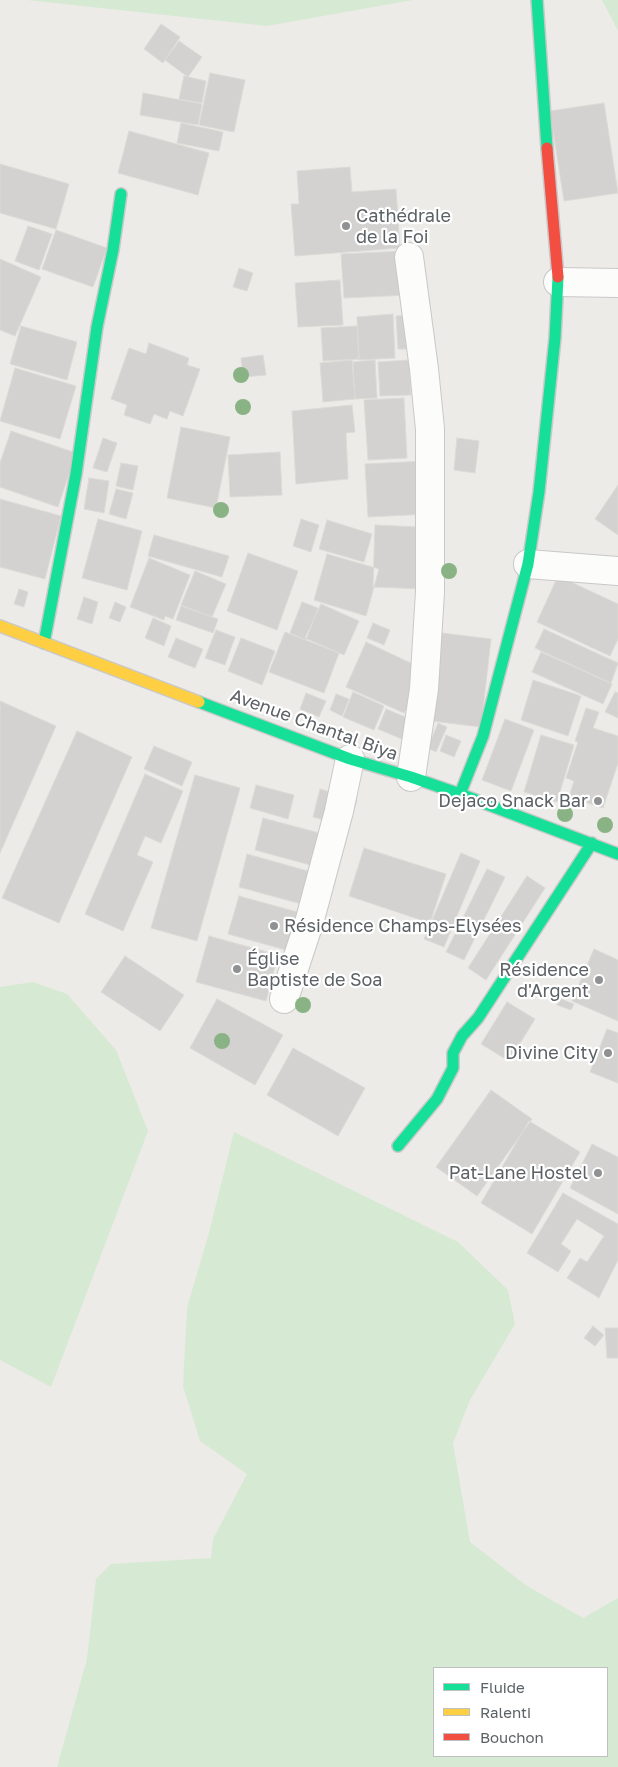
<!DOCTYPE html>
<meta charset="utf-8">
<style>
body{margin:0}
#map{position:relative;width:618px;height:1767px;overflow:hidden;background:#edebe7;font-family:"Golos Text",sans-serif}
canvas{display:block}
.legend{position:absolute;left:433px;top:1667px;width:175px;height:90px;box-sizing:border-box;background:#fff;border:1px solid #bec0c1;margin:0;padding:6px 9px;list-style:none;font-size:15px;color:#5c6165}
.legend li{display:flex;align-items:center;gap:10px;height:25px}
.legend b{width:25px;border:1px solid #bec0c1}
</style>
<div id="map">
<canvas width="618" height="1767"></canvas>
<ul class="legend">
<li><b style="height:6px;background:#16e098"></b>Fluide</li>
<li><b style="height:6px;background:#ffcf43"></b>Ralenti</li>
<li><b style="height:6px;background:#f24e42"></b>Bouchon</li>
</ul>
</div>
<script>
const g = document.querySelector('canvas').getContext('2d');
g.lineJoin = 'round';
function paint(path, color) {
  g.fillStyle = color;
  g.fill(path, 'evenodd');
}
function toPath(rows) {
  const path = new Path2D();
  for (const r of rows) {
    path.moveTo(r[0], r[1]);
    for (let i = 2; i < r.length; i += 2) path.lineTo(r[i], r[i + 1]);
  }
  return path;
}
function stroke(path, color, width, dash) {
  g.strokeStyle = color;
  g.lineWidth = width;
  g.lineCap = dash ? 'butt' : 'round';
  g.setLineDash(dash || []);
  g.stroke(path);
}
function write(font, color, halo, rows, align = 'center') {
  g.font = font + ' "Golos Text",sans-serif';
  g.lineWidth = 4.5;
  g.setLineDash([]);
  g.textBaseline = 'middle';
  g.strokeStyle = halo;
  g.fillStyle = color;
  for (const [text, x, y, turn = 0] of rows) {
    g.save();
    g.translate(x, y);
    g.rotate((+turn || 0) * Math.PI / 180);
    g.textAlign = isNaN(turn) ? turn : align;
    if (halo) g.strokeText(text, 0, 0);
    g.fillText(text, 0, 0);
    g.restore();
  }
}
const green = toPath([
 [27,0,413,0,267,26],
 [602,0,618,0,618,31],
 [33,982,67,994,116,1050,148,1131,51,1387,0,1360,0,987],
 [234,1132,458,1242,508,1290,515,1324,470,1400,453,1443,470,1542,527,1586,583,1618,618,1598,618,1767,57,1767,87,1659,96,1579,111,1564,211,1558,213,1539,247,1474,200,1441,183,1386,187,1308,210,1229],
 [434,1668,607,1668,607,1756,434,1756]
]);
const building = toPath([
 [161,24,180,37,163,63,144,49,161,24],
 [179,41,202,57,188,77,165,60,179,41],
 [210,73,245,80,234,132,199,125,210,73],
 [184,76,206,81,202,103,179,99,184,76],
 [143,93,202,104,198,125,140,115,143,93],
 [604,103,618,193,564,201,550,111,604,103],
 [181,123,223,132,219,151,177,143,181,123],
 [129,131,209,153,198,195,118,173,129,131],
 [0,164,69,184,56,229,0,213,0,164],
 [350,167,352,192,396,189,400,248,295,256,291,204,299,204,297,171,350,167],
 [28,226,52,234,39,270,15,261,28,226],
 [56,230,107,248,93,287,42,269,56,230],
 [405,251,408,295,344,298,341,254,405,251],
 [0,259,41,277,15,336,0,330,0,259],
 [239,268,253,273,247,291,233,287,239,268],
 [340,280,343,325,298,327,295,283,340,280],
 [393,314,395,358,359,360,357,317,393,314],
 [415,315,417,349,398,349,396,316,415,315],
 [21,326,77,342,67,380,10,364,21,326],
 [357,326,359,359,323,361,321,328,357,326],
 [149,343,189,358,187,365,200,369,183,416,170,411,167,419,154,414,150,424,124,415,127,405,111,399,129,348,146,354,149,343],
 [263,355,266,375,243,377,241,358,263,355],
 [352,360,355,399,323,402,320,363,352,360],
 [375,360,377,398,355,399,353,362,375,360],
 [409,360,411,395,380,396,378,362,409,360],
 [15,368,76,386,60,439,0,421,15,368],
 [404,398,407,458,368,460,364,400,404,398],
 [352,405,355,432,346,433,348,479,296,484,292,411,352,405],
 [181,427,230,437,216,508,167,498,181,427],
 [11,431,76,453,58,507,0,487,0,463,11,431],
 [103,438,117,443,107,472,93,468,103,438],
 [457,438,479,441,475,473,454,470,457,438],
 [280,452,282,495,230,497,228,455,280,452],
 [425,461,428,514,368,517,365,464,425,461],
 [121,463,138,466,133,490,116,486,121,463],
 [89,478,109,481,104,513,84,509,89,478],
 [618,485,618,535,595,519,618,485],
 [116,489,133,493,126,519,109,514,116,489],
 [0,499,61,516,45,579,0,567,0,499],
 [98,519,142,531,127,590,82,578,98,519],
 [301,519,319,525,311,552,293,546,301,519],
 [327,520,372,534,364,562,319,549,327,520],
 [375,525,417,527,416,552,424,552,423,589,373,587,375,525],
 [154,535,229,556,222,577,148,556,154,535],
 [248,553,298,571,277,630,227,611,248,553],
 [327,554,379,569,366,616,314,600,327,554],
 [149,558,190,575,173,619,165,616,164,620,130,607,149,558],
 [195,571,226,584,212,617,181,605,195,571],
 [558,576,618,604,618,639,610,656,537,622,558,576],
 [19,589,28,592,24,607,14,604,19,589],
 [84,597,98,602,92,624,77,619,84,597],
 [115,602,126,607,120,622,109,618,115,602],
 [302,602,318,608,306,640,290,633,302,602],
 [321,604,359,621,344,655,305,638,321,604],
 [181,606,218,619,213,633,176,620,181,606],
 [153,618,171,626,164,646,145,638,153,618],
 [373,623,390,630,384,645,367,638,373,623],
 [544,629,618,663,611,683,535,648,544,629],
 [216,630,235,637,225,665,205,658,216,630],
 [285,632,339,653,324,693,269,672,285,632],
 [442,633,491,639,481,727,432,721,442,633],
 [176,638,203,649,195,668,168,657,176,638],
 [241,638,275,651,262,685,228,671,241,638],
 [366,642,417,666,416,693,404,713,346,687,366,642],
 [541,652,612,684,603,704,532,672,541,652],
 [533,680,581,696,568,736,521,720,533,680],
 [353,692,384,706,374,730,343,717,353,692],
 [615,692,618,693,618,718,605,712,615,692],
 [306,693,326,701,319,717,300,709,306,693],
 [336,694,349,699,342,716,330,710,336,694],
 [0,701,56,726,0,853,0,701],
 [586,708,599,712,593,728,618,736,618,763,603,808,569,797,574,781,566,778,578,742,575,741,586,708],
 [386,709,417,722,409,742,378,729,386,709],
 [505,719,534,730,511,791,482,780,505,719],
 [438,723,447,727,436,752,428,748,438,723],
 [77,731,132,757,59,923,2,898,77,731],
 [446,735,461,741,454,757,440,751,446,735],
 [541,735,574,745,557,802,524,792,541,735],
 [154,746,192,762,182,786,144,769,154,746],
 [145,774,183,791,161,843,145,836,137,855,153,862,123,931,85,914,145,774],
 [195,775,240,788,197,941,151,928,195,775],
 [256,785,294,795,288,819,250,808,256,785],
 [320,789,357,800,349,827,313,817,320,789],
 [263,818,323,834,314,866,255,850,263,818],
 [364,848,446,874,430,923,349,896,364,848],
 [461,853,480,861,444,947,424,939,461,853],
 [247,854,329,877,320,909,239,887,247,854],
 [487,869,505,877,464,960,446,952,487,869],
 [527,876,545,888,486,980,468,968,527,876],
 [239,896,319,918,308,956,228,934,239,896],
 [209,936,278,955,266,1001,196,982,209,936],
 [594,949,618,960,618,1021,572,1001,594,949],
 [125,956,184,995,160,1031,101,992,125,956],
 [559,998,574,1004,571,1010,557,1005,559,998],
 [217,999,283,1035,255,1085,190,1048,217,999],
 [507,1002,535,1019,509,1061,481,1044,507,1002],
 [607,1029,618,1033,618,1083,590,1072,607,1029],
 [293,1048,365,1088,338,1136,267,1095,293,1048],
 [491,1090,532,1119,477,1196,436,1167,491,1090],
 [529,1121,580,1152,532,1234,481,1203,529,1121],
 [592,1144,618,1157,618,1214,570,1188,592,1144],
 [563,1193,618,1224,618,1260,599,1298,567,1278,580,1258,587,1262,604,1236,577,1219,561,1244,571,1251,558,1272,527,1253,563,1193],
 [593,1326,604,1335,595,1346,584,1338,593,1326],
 [605,1328,618,1328,618,1358,607,1358,605,1328]
]);
const street = toPath([
 [409,257,424,369,430,429,430,592,424,689,411,777],
 [558,282,618,283],
 [528,564,618,571],
 [284,999,309,923,339,811,350,759]
]);
const fast = toPath([
 [537,0,547,148],
 [44,643,76,474,97,327,113,250,121,194],
 [199,702,350,759,411,777,460,794,618,854],
 [460,794,483,736,528,564,539,492,555,338,558,277],
 [398,1146,437,1099,453,1068,453,1053,462,1036,478,1018,592,843]
]);
const slow = toPath([
 [0,626,199,702]
]);
const jam = toPath([
 [547,148,558,277]
]);
const trees = [
 [241,375],
 [243,407],
 [221,510],
 [449,571],
 [565,814],
 [605,825],
 [303,1005],
 [222,1041]
];
const markers = [
 [346,226,5,"#8f9192"],
 [598,801,5,"#8f9192"],
 [274,926,5,"#8f9192"],
 [237,969,5,"#8f9192"],
 [599,980,5,"#8f9192"],
 [608,1053,5,"#8f9192"],
 [598,1173,5,"#8f9192"]
];
const poiNames = [
 ["Cathédrale",356,216,"left"],
 ["de la Foi",356,237,"left"],
 ["Dejaco Snack Bar",588,801],
 ["Résidence Champs-Elysées",284,926,"left"],
 ["Église",247,959,"left"],
 ["Baptiste de Soa",247,980,"left"],
 ["Résidence",589,970],
 ["d'Argent",589,991],
 ["Divine City",598,1053],
 ["Pat-Lane Hostel",588,1173]
];
const streetNames = [
 ["Avenue Chantal Biya",314,725,20]
];
paint(green, '#d6e9d2');
paint(building, '#d3d2d0');
stroke(building, '#dcdad6', 1);
stroke(street, '#c8c8c8', 30);
stroke(fast, '#c9c9c9', 14);
stroke(slow, '#c9c9c9', 14);
stroke(jam, '#c9c9c9', 14);
stroke(street, '#fcfcfb', 28);
stroke(fast, '#16e098', 11);
stroke(slow, '#ffcf43', 11);
stroke(jam, '#f24e42', 11);
g.fillStyle = '#89b285';
for (const [x, y] of trees) {
  g.beginPath();
  g.arc(x, y, 8, 0, 2 * Math.PI);
  g.fill();
}
for (const [x, y, r, color] of markers) {
  const dot = new Path2D();
  dot.arc(x, y, r, 0, 2 * Math.PI);
  g.fillStyle = color;
  g.fill(dot);
  stroke(dot, '#fff', 2);
}
write('18px', '#5c6165', '#fff', poiNames, 'right');
write('18px', '#5c6165', '#fff', streetNames);
</script>
